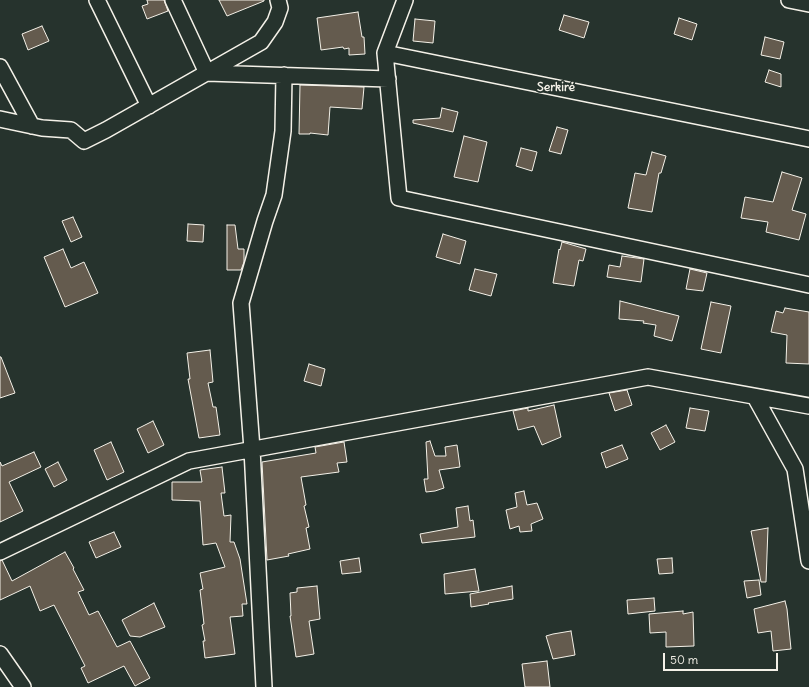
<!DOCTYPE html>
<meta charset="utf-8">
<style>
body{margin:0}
#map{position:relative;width:809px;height:687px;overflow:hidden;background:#26332d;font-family:Delius,sans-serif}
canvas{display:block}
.scale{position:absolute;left:663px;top:653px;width:115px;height:18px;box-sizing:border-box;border:2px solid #f4f1e8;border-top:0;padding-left:5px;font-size:12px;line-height:14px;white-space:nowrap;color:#f4f1e8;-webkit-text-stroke:3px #26332d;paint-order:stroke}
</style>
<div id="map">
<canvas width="809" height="687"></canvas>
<div class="scale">50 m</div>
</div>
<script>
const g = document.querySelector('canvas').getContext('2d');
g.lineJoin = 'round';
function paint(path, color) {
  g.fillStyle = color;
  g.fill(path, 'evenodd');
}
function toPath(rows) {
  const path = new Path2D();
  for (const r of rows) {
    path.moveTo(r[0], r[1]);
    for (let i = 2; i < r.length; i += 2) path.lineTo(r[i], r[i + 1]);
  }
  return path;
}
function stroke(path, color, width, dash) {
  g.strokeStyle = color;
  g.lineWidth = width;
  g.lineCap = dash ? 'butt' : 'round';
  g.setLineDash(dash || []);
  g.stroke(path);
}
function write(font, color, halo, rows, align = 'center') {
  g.font = font + ' Delius,sans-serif';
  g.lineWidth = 3.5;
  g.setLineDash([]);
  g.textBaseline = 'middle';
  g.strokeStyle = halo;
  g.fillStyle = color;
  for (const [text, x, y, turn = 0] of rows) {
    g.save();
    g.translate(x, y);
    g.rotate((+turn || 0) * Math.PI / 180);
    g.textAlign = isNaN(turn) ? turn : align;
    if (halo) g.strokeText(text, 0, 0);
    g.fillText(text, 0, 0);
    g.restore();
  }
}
const building = toPath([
 [147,0,164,0,168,11,147,19,142,6,148,4,147,0],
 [219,0,264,0,264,1,227,16,219,0],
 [358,12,362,37,364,37,365,54,349,55,349,48,344,49,343,47,321,50,317,18,358,12],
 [564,15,589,22,584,38,559,30,564,15],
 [679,18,697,24,692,40,674,34,679,18],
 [415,19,435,21,433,43,413,41,415,19],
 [42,26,49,41,28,50,22,34,42,26],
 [765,37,784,42,780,59,761,55,765,37],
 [769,70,781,74,781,87,765,82,769,70],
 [300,85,364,87,362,109,330,107,328,135,310,133,310,134,299,134,300,85],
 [442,108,458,112,453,132,413,123,413,120,440,118,442,108],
 [557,127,568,130,561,154,549,151,557,127],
 [464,136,487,142,478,182,454,177,464,136],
 [521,148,537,152,532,171,516,166,521,148],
 [652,152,666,156,661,173,659,173,652,212,628,208,635,173,646,175,652,152],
 [782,172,802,178,792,210,806,214,799,240,766,232,768,222,741,218,745,197,773,202,782,172],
 [73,217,82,237,71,242,62,221,73,217],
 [188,224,204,225,203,242,187,241,188,224],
 [227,225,235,225,238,249,244,249,244,262,241,270,227,270,227,225],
 [443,234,466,241,460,264,436,257,443,234],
 [562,242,586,249,583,261,579,260,574,286,553,283,559,249,560,250,562,242],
 [63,249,71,268,84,262,98,293,65,307,44,257,63,249],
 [622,256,644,259,641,282,607,277,609,265,620,267,622,256],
 [475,269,497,274,491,296,469,290,475,269],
 [690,269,707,273,703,291,686,289,690,269],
 [620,301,679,316,672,341,654,336,656,325,643,323,644,321,619,319,620,301],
 [711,302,731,306,721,353,701,349,711,302],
 [785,308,809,312,809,364,786,363,787,335,771,332,776,311,783,313,785,308],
 [210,350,213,382,208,383,213,407,216,407,220,435,199,438,188,379,190,379,187,353,210,350],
 [0,357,1,357,15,393,0,398,0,357],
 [309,364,325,369,321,386,304,381,309,364],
 [627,390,632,405,615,411,609,393,627,390],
 [554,405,561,437,542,445,534,426,518,430,513,411,528,408,528,411,554,405],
 [690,408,709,411,705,431,686,428,690,408],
 [153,421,164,445,148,453,137,429,153,421],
 [666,425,675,442,660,450,651,433,666,425],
 [430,441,435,456,446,456,445,447,457,445,460,467,439,470,444,488,435,491,426,492,424,479,428,479,426,442,430,441],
 [111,442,124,472,107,480,94,450,111,442],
 [344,442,347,462,337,463,339,472,301,477,306,505,304,506,309,527,306,528,310,549,288,554,289,556,267,560,262,462,316,453,315,447,344,442],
 [622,445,628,459,606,468,601,453,622,445],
 [34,452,41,467,9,482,23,511,0,522,0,462,2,466,34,452],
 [58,462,67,480,54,487,45,469,58,462],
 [222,467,225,493,221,493,224,516,231,515,230,542,234,542,240,559,247,604,242,604,243,616,230,617,235,654,205,658,203,641,205,641,202,625,204,624,200,590,203,589,200,573,225,567,216,543,203,545,200,501,172,500,172,482,202,482,200,470,222,467],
 [524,491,527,505,537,503,543,519,531,524,532,531,520,532,519,526,510,529,506,510,517,507,515,493,524,491],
 [468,506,470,521,473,520,475,537,422,543,420,534,458,527,456,508,468,506],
 [768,528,766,582,761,582,751,531,768,528],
 [114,532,121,547,96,558,89,542,114,532],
 [65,552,74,568,73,569,84,590,78,592,89,615,98,611,117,647,130,641,150,678,135,686,124,666,88,683,81,668,85,666,54,605,40,611,30,586,0,600,0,561,2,560,12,581,65,552],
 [359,558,361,572,342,574,340,561,359,558],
 [672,558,673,573,659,574,657,559,672,558],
 [475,569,479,591,445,594,444,574,475,569],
 [759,580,761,595,747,598,744,581,759,580],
 [317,586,320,619,309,621,314,654,296,657,290,616,291,616,290,593,297,592,297,588,317,586],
 [512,586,513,599,488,603,489,604,471,607,470,594,512,586],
 [654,598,655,611,628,614,627,600,654,598],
 [785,601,787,609,791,649,773,651,771,631,758,633,754,609,785,601],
 [154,603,165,627,140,637,130,636,122,620,154,603],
 [683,611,683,614,693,612,694,646,666,647,666,632,650,633,649,614,683,611],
 [571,631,575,655,553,659,546,636,553,634,571,631],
 [547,661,550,687,525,687,522,664,547,661]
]);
const minor = toPath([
 [97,0,149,106],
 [173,0,207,73,388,79],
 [405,0,385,53,399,198,809,285],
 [789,0,809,4],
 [385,53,809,139],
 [0,67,32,126],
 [0,119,42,128,71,130,84,141,106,130,261,42,275,22,280,8,278,0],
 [755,397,795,469,809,561],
 [0,552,189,461,648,377,809,406],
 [0,654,23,687],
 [264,687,252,449,241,303,265,221,274,195,283,131,284,75]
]);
const quarterNames = [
 ["Serkiré",556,88]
];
paint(building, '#645b4e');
stroke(building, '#f4f1e8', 1);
stroke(minor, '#f4f1e8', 18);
stroke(minor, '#26332d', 15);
write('bold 12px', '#f4f1e8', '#26332d', quarterNames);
</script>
